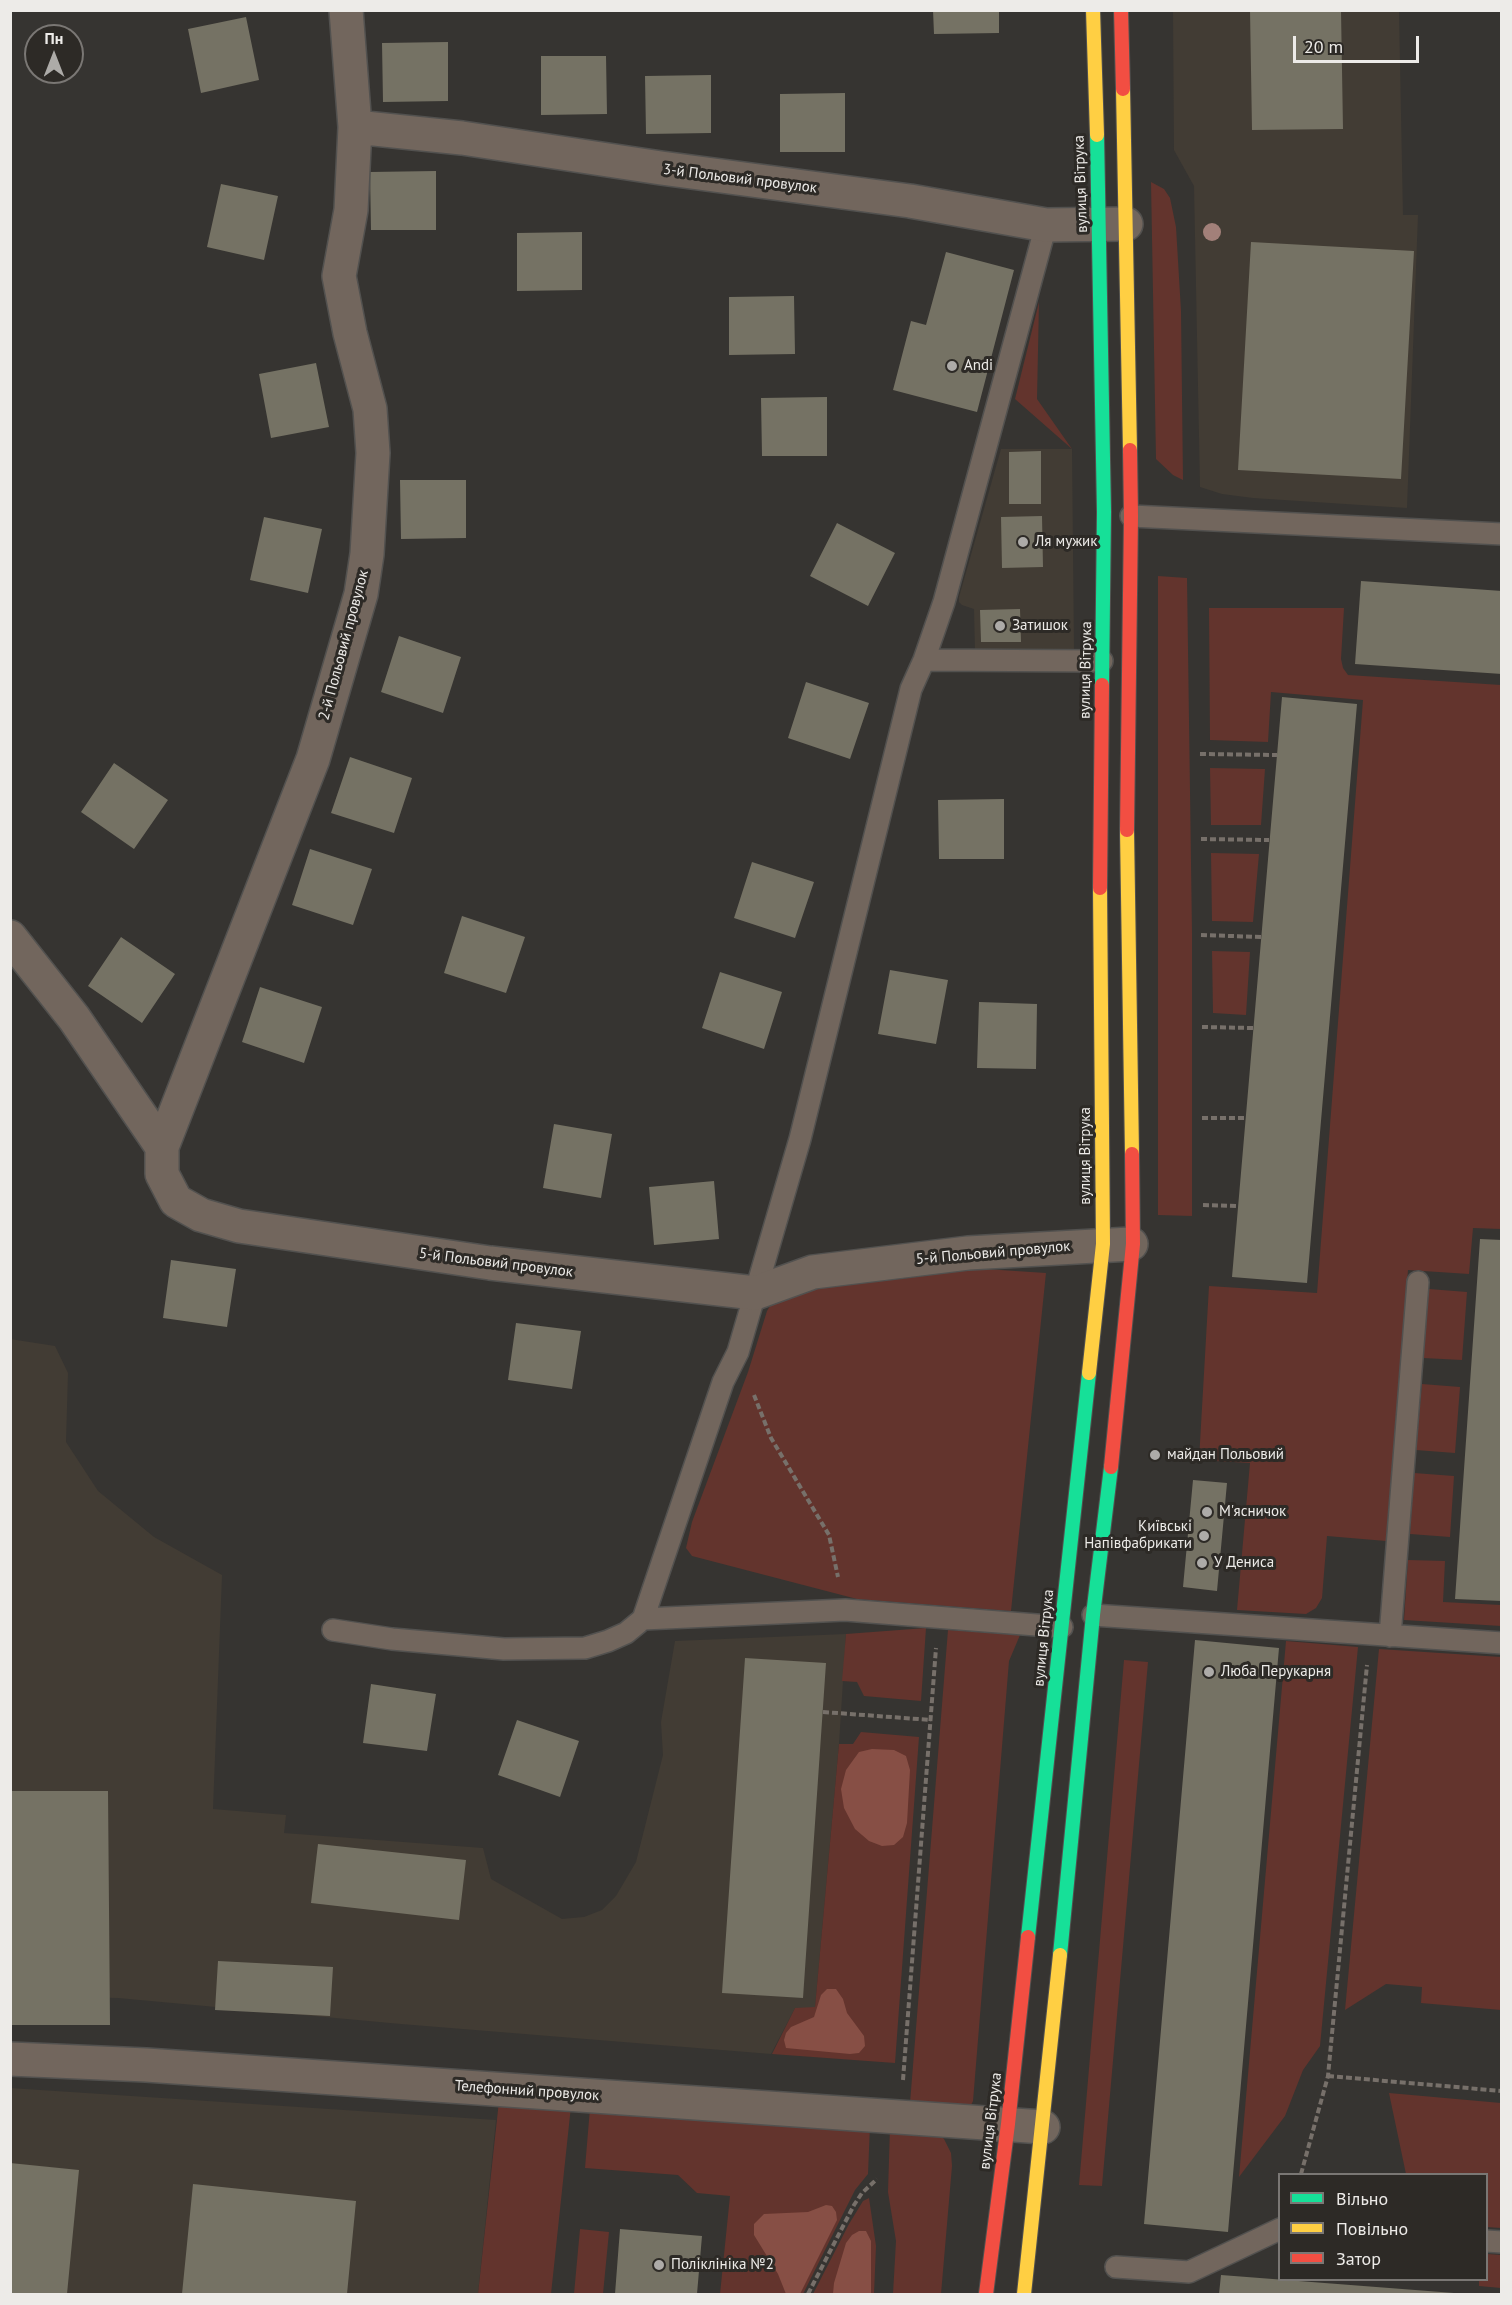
<!DOCTYPE html>
<meta charset="utf-8">
<style>
body{margin:0}
#map{position:relative;width:1512px;height:2305px;overflow:hidden;background:#363431;font-family:"PT Sans",sans-serif}
canvas{display:block}
.frame{position:absolute;inset:0;border:12px solid #edebe8;pointer-events:none}
.legend{position:absolute;left:1278px;top:2173px;width:210px;height:108px;box-sizing:border-box;background:#2d2a26;border:2px solid #7a7774;margin:0;padding:8px 10px;list-style:none;font-size:18px;color:#edebe8}
.legend li{display:flex;align-items:center;gap:12px;height:30px}
.legend b{width:30px;border:2px solid #7a7774}
.north{position:absolute;left:24px;top:24px;width:60px;height:60px;box-sizing:border-box;background:#2d2a26;border:2px solid #7a7774;border-radius:50%;rotate:0deg;font-size:16px;font-weight:700;line-height:24px;text-align:center;color:#edebe8}
.north::after{content:'';display:block;margin:auto;width:21px;height:27px;background:#adaba8;clip-path:polygon(50% 0,100% 100%,50% 72%,0 100%)}
.scale{position:absolute;left:1293px;top:36px;width:126px;height:27px;box-sizing:border-box;border:3px solid #edebe8;border-top:0;padding-left:8px;font-size:18px;line-height:21px;white-space:nowrap;color:#edebe8;-webkit-text-stroke:4px #2d2a26;paint-order:stroke}
</style>
<div id="map">
<canvas width="1512" height="2305"></canvas>
<div class="frame"></div>
<ul class="legend">
<li><b style="height:8px;background:#16e098"></b>Вільно</li>
<li><b style="height:8px;background:#ffcf43"></b>Повільно</li>
<li><b style="height:8px;background:#f24e42"></b>Затор</li>
</ul>
<div class="north">Пн</div>
<div class="scale">20 m</div>
</div>
<script>
const g = document.querySelector('canvas').getContext('2d');
g.lineJoin = 'round';
function paint(path, color) {
  g.fillStyle = color;
  g.fill(path, 'evenodd');
}
function toPath(rows) {
  const path = new Path2D();
  for (const r of rows) {
    path.moveTo(r[0], r[1]);
    for (let i = 2; i < r.length; i += 2) path.lineTo(r[i], r[i + 1]);
  }
  return path;
}
function stroke(path, color, width, dash) {
  g.strokeStyle = color;
  g.lineWidth = width;
  g.lineCap = dash ? 'butt' : 'round';
  g.setLineDash(dash || []);
  g.stroke(path);
}
function write(font, color, halo, rows, align = 'center') {
  g.font = font + ' "PT Sans",sans-serif';
  g.lineWidth = 6;
  g.setLineDash([]);
  g.textBaseline = 'middle';
  g.strokeStyle = halo;
  g.fillStyle = color;
  for (const [text, x, y, turn = 0] of rows) {
    g.save();
    g.translate(x, y);
    g.rotate((+turn || 0) * Math.PI / 180);
    g.textAlign = isNaN(turn) ? turn : align;
    if (halo) g.strokeText(text, 0, 0);
    g.fillText(text, 0, 0);
    g.restore();
  }
}
const built = toPath([
 [1173,11,1399,11,1403,215,1418,215,1407,508,1253,498,1222,494,1200,487,1194,186,1174,150],
 [1001,449,1072,449,1074,650,975,652,974,609,962,605,959,602,959,597],
 [10,1339,55,1346,68,1373,66,1442,98,1491,154,1537,222,1575,213,1809,286,1815,284,1833,483,1848,491,1879,562,1919,584,1917,602,1910,616,1896,636,1862,663,1755,661,1722,675,1641,846,1634,839,1744,815,2008,795,2008,771,2054,401,2024,118,1998,36,1996,11,2020],
 [10,2088,496,2120,478,2294,11,2294]
]);
const green = toPath([
 [1151,182,1164,189,1170,198,1176,227,1181,311,1183,480,1173,475,1156,459],
 [1039,302,1037,399,1072,449,1015,399],
 [1158,576,1187,578,1192,933,1192,1216,1158,1215],
 [1209,608,1344,608,1341,659,1343,668,1348,675,1501,685,1501,1229,1473,1228,1469,1274,1408,1270,1386,1541,1327,1536,1322,1598,1316,1608,1306,1614,1237,1610,1250,1463,1199,1460,1209,1286,1317,1293,1363,700,1271,692,1268,742,1210,740],
 [1210,768,1265,769,1261,825,1211,825],
 [1211,853,1259,854,1253,922,1212,921],
 [1212,951,1250,952,1246,1015,1213,1013],
 [970,1268,1046,1273,1011,1611,857,1599,692,1556,686,1548,692,1522,748,1372,767,1311,773,1301,797,1292,839,1282,901,1279],
 [1429,1289,1467,1292,1462,1360,1423,1358],
 [1422,1384,1460,1387,1455,1453,1416,1450],
 [1414,1473,1454,1476,1450,1537,1410,1534],
 [1408,1560,1445,1561,1443,1602,1501,1605,1501,1626,1404,1620],
 [926,1628,921,1701,864,1696,857,1682,842,1681,846,1634],
 [948,1630,1020,1635,1009,1661,973,2101,970,2107,910,2103],
 [1286,1641,1358,1647,1320,2046,1303,2070,1285,2116,1239,2177],
 [1379,1649,1501,1657,1501,2010,1421,2003,1422,1987,1386,1984,1345,2010],
 [1124,1660,1148,1662,1102,2186,1079,2185],
 [861,1732,919,1737,895,2063,772,2054,795,2008,815,2007,839,1744,853,1744],
 [1389,2093,1501,2103,1501,2228,1487,2227,1486,2174,1406,2174],
 [499,2101,571,2106,551,2294,478,2294],
 [590,2108,870,2125,868,2174,855,2190,803,2294,720,2294,730,2196,697,2193,678,2175,585,2168],
 [890,2127,936,2132,944,2139,951,2153,952,2166,941,2294,893,2294,896,2241,888,2192],
 [869,2198,876,2246,874,2294,813,2294,849,2224,863,2201],
 [580,2229,609,2232,603,2294,574,2294],
 [1487,2254,1501,2255,1501,2288,1479,2286,1479,2280,1486,2280]
]);
const forest = toPath([
 [872,1749,894,1750,906,1756,910,1770,907,1823,903,1837,894,1845,882,1846,869,1841,855,1829,844,1808,841,1789,846,1770,859,1752],
 [827,1989,836,1989,843,1999,847,2013,864,2036,865,2046,859,2053,850,2054,786,2048,784,2040,786,2033,791,2027,814,2017,821,1995],
 [826,2205,832,2206,836,2212,837,2220,800,2294,786,2294,778,2274,754,2235,754,2224,764,2214,808,2212],
 [859,2231,866,2231,871,2241,871,2294,833,2294,834,2283,846,2243,852,2235]
]);
const building = toPath([
 [933,10,999,10,999,33,934,34],
 [1250,10,1341,10,1343,129,1252,130],
 [246,17,259,80,201,93,188,29],
 [448,42,448,101,383,102,382,43],
 [541,56,606,56,607,114,541,115],
 [711,75,711,133,646,134,645,76],
 [845,93,845,152,780,152,780,94],
 [436,171,436,230,371,230,370,172],
 [221,184,278,196,264,260,207,247],
 [582,232,582,290,517,291,517,233],
 [1251,242,1414,251,1401,479,1238,470],
 [946,252,1014,270,977,412,893,390,911,321,926,325],
 [794,296,795,354,729,355,729,297],
 [316,363,329,427,271,438,259,374],
 [827,397,827,456,762,456,761,398],
 [1041,451,1041,504,1009,504,1009,452],
 [400,480,466,480,466,538,401,539],
 [1042,516,1043,567,1002,568,1001,517],
 [264,517,322,529,308,593,250,580],
 [837,523,895,553,868,606,810,576],
 [1361,581,1502,591,1502,674,1355,664],
 [1020,609,1021,642,981,642,980,610],
 [399,636,461,657,443,713,381,692],
 [806,682,869,703,850,759,788,738],
 [1282,697,1357,704,1307,1283,1232,1277],
 [350,757,412,778,394,833,331,813],
 [114,763,168,800,134,849,81,812],
 [1004,799,1004,859,939,859,938,800],
 [310,849,372,869,353,925,292,905],
 [752,862,814,882,795,938,734,918],
 [462,916,525,937,506,993,444,973],
 [121,937,175,974,142,1023,88,986],
 [890,970,948,980,936,1044,878,1034],
 [720,972,782,992,764,1049,702,1028],
 [260,987,322,1007,304,1063,242,1042],
 [979,1002,1037,1004,1036,1069,977,1068],
 [554,1124,612,1134,601,1198,543,1188],
 [714,1181,719,1239,654,1245,649,1187],
 [1480,1239,1502,1240,1502,1601,1455,1599],
 [171,1260,236,1269,227,1327,163,1318],
 [516,1323,581,1331,572,1389,508,1380],
 [1193,1480,1227,1483,1217,1591,1183,1587],
 [1195,1640,1279,1648,1228,2232,1144,2224],
 [745,1658,826,1663,803,1998,722,1993],
 [371,1684,436,1694,427,1751,363,1743],
 [517,1720,579,1741,560,1797,498,1775],
 [10,1791,108,1791,110,2025,10,2025],
 [318,1844,466,1860,459,1920,311,1903],
 [218,1961,333,1967,330,2016,215,2010],
 [10,2163,79,2170,67,2294,10,2294],
 [193,2184,356,2201,347,2294,182,2294],
 [620,2229,702,2236,697,2294,615,2294],
 [1221,2275,1454,2293,1454,2294,1219,2294]
]);
const path = toPath([
 [1200,754,1277,755],
 [1201,839,1269,840],
 [1201,935,1261,937],
 [1202,1027,1253,1028],
 [1202,1118,1246,1118],
 [1203,1205,1238,1206],
 [754,1395,771,1438,829,1535,838,1577],
 [823,1712,931,1720],
 [1328,2076,1502,2091],
 [903,2080,936,1648],
 [1301,2174,1328,2076,1367,1665],
 [808,2294,854,2205,862,2193,877,2179]
]);
const lane = toPath([
 [1046,225,944,602,924,660,911,689,800,1139,738,1352,723,1382,643,1619,845,1610,1062,1627],
 [1131,516,1502,534],
 [924,660,1102,661],
 [1093,1615,1502,1643],
 [333,1630,392,1639,504,1649,585,1648,608,1641,626,1633,643,1619],
 [1390,1636,1418,1282],
 [1486,2241,1502,2242],
 [1116,2267,1189,2272,1280,2229]
]);
const street = toPath([
 [355,127,462,138,661,168,910,201,1046,225,1126,224],
 [10,937,74,1018,162,1147,162,1174,176,1201,201,1215,239,1226,490,1263,755,1293,813,1272,968,1253,1131,1244],
 [162,1147,313,759,361,594,367,554,373,453,370,409,350,333,339,276,351,210,355,127,346,10],
 [10,2059,146,2065,1043,2127]
]);
const fast = toPath([
 [1097,135,1104,512,1102,685],
 [1028,1937,1089,1373],
 [1060,1955,1093,1615,1111,1467]
]);
const slow = toPath([
 [1093,10,1097,135],
 [1123,89,1130,450],
 [1127,830,1132,1154],
 [1089,1373,1103,1244,1100,888],
 [1024,2294,1060,1955]
]);
const jam = toPath([
 [1121,10,1123,89],
 [1127,830,1131,516,1130,450],
 [1100,888,1102,685],
 [1111,1467,1133,1244,1132,1154],
 [986,2294,1008,2124,1028,1937]
]);
const trees = [
 [1212,232]
];
const markers = [
 [952,366,6,"#adaba8"],
 [1023,542,6,"#adaba8"],
 [1000,626,6,"#adaba8"],
 [1155,1455,6,"#adaba8"],
 [1207,1512,6,"#adaba8"],
 [1204,1536,6,"#adaba8"],
 [1202,1563,6,"#adaba8"],
 [1209,1672,6,"#adaba8"],
 [659,2265,6,"#adaba8"]
];
const streetNames = [
 ["3-й Польовий провулок",740,179,7],
 ["вулиця Вітрука",1081,184,-92],
 ["2-й Польовий провулок",344,645,-75],
 ["вулиця Вітрука",1086,670,-89],
 ["вулиця Вітрука",1086,1156,-90],
 ["5-й Польовий провулок",993,1253,-5],
 ["5-й Польовий провулок",496,1263,7],
 ["вулиця Вітрука",1044,1638,-84],
 ["Телефонний провулок",527,2091,4],
 ["вулиця Вітрука",991,2121,-83]
];
const poiNames = [
 ["Andi",964,366],
 ["Ля мужик",1035,542],
 ["Затишок",1012,626],
 ["майдан Польовий",1167,1455],
 ["М'ясничок",1219,1512],
 ["Київські",1192,1527,"right"],
 ["Напівфабрикати",1192,1544,"right"],
 ["У Дениса",1214,1563],
 ["Люба Перукарня",1221,1672],
 ["Поліклініка №2",671,2265]
];
paint(built, '#423c34');
paint(green, '#63342d');
paint(forest, '#874f45');
paint(building, '#757264');
stroke(lane, '#52514f', 24);
stroke(street, '#52514f', 36);
stroke(fast, '#52514f', 16);
stroke(slow, '#52514f', 16);
stroke(jam, '#52514f', 16);
stroke(path, '#77706a', 4, [6, 3]);
stroke(lane, '#72665d', 21);
stroke(street, '#72665d', 33);
stroke(fast, '#16e098', 14);
stroke(slow, '#ffcf43', 14);
stroke(jam, '#f24e42', 14);
g.fillStyle = '#a28079';
for (const [x, y] of trees) {
  g.beginPath();
  g.arc(x, y, 9, 0, 2 * Math.PI);
  g.fill();
}
for (const [x, y, r, color] of markers) {
  const dot = new Path2D();
  dot.arc(x, y, r, 0, 2 * Math.PI);
  g.fillStyle = color;
  g.fill(dot);
  stroke(dot, '#2d2a26', 2);
}
write('15px', '#edebe8', '#2d2a26', streetNames);
write('15px', '#edebe8', '#2d2a26', poiNames, 'left');
</script>
